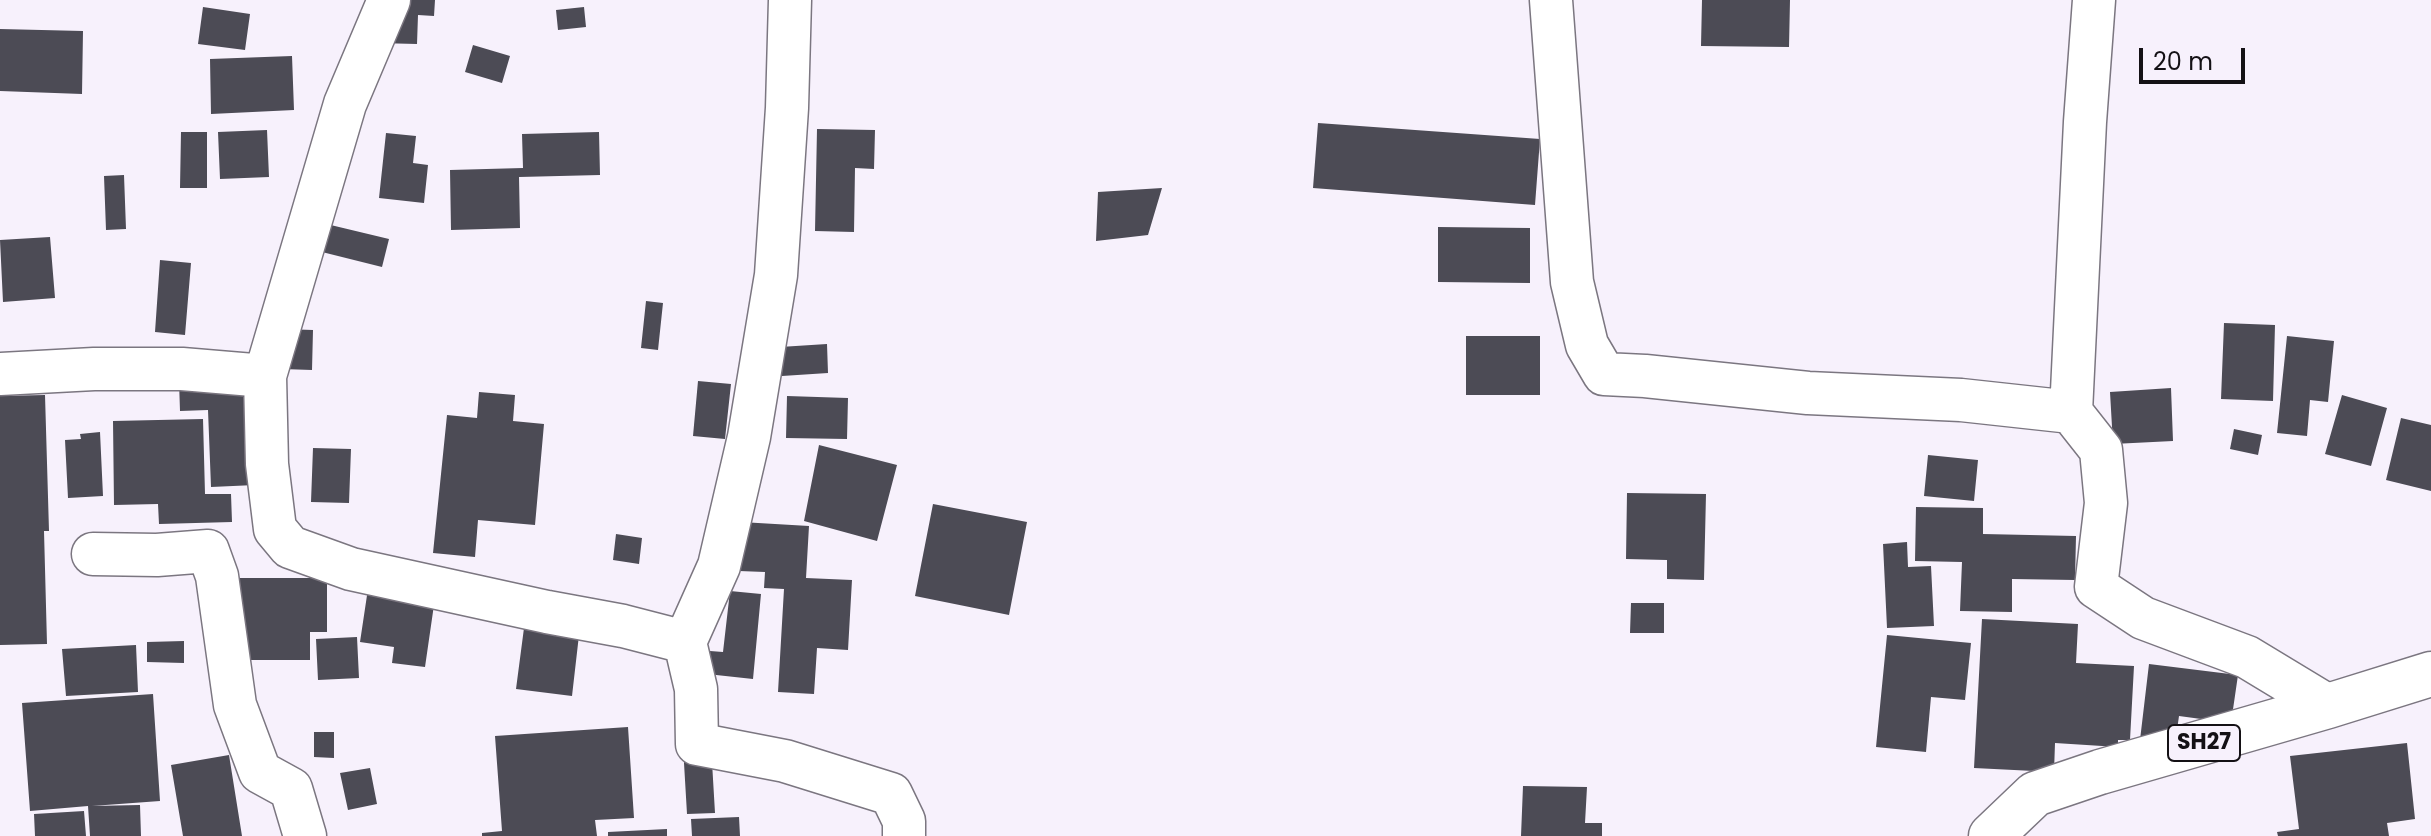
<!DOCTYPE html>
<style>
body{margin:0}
#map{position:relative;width:2431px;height:836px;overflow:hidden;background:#f7f1fc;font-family:Poppins,sans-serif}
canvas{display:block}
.scale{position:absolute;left:2139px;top:48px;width:106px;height:36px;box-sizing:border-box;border:4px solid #141115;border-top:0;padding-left:10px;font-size:24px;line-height:28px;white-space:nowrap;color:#141115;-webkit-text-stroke:6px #f7f1fc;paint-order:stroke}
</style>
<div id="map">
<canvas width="2431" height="836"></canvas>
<div class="scale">20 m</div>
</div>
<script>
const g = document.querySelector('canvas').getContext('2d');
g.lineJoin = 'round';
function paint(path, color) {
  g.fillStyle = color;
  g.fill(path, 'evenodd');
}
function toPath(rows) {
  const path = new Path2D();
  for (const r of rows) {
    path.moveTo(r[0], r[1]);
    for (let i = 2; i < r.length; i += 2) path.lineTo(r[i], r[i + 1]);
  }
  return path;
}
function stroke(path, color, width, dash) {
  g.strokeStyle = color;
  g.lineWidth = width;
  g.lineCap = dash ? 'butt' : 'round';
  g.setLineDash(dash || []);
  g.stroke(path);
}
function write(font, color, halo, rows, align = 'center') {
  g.font = font + ' Poppins,sans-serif';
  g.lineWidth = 8;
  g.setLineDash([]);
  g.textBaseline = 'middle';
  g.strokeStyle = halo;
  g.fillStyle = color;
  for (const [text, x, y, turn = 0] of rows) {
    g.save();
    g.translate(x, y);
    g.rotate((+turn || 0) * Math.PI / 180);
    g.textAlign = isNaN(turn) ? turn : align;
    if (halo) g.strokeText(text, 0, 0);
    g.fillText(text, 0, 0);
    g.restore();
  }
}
const building = toPath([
 [379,0,435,0,434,16,418,15,417,44,377,43],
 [1702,0,1790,0,1789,47,1701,46],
 [203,7,250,14,245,50,198,44],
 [584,7,586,27,558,30,556,10],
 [0,29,83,31,82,94,0,91],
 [473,45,510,56,502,83,465,72],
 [292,56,294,110,211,114,210,59],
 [1318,123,1540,139,1535,205,1313,188],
 [817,129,875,130,874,169,855,168,854,232,815,231],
 [267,130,269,177,220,179,218,132],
 [181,132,207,132,207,188,180,188],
 [599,132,600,175,519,177,520,228,451,230,450,170,523,168,522,134],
 [386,133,416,136,413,163,428,165,424,203,379,198],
 [124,175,126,229,106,230,104,176],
 [1162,188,1148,235,1096,241,1098,192],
 [314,221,389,239,382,267,306,248],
 [1438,227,1530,228,1530,283,1438,282],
 [50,237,55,298,3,302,0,240],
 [160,260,191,263,185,335,155,332],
 [646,301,663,303,658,350,641,348],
 [2224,323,2275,325,2273,401,2221,399],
 [283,329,313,330,312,370,282,369],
 [1466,336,1540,336,1540,395,1466,395],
 [2287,336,2334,341,2328,402,2310,400,2307,436,2277,433],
 [827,344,828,373,782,376,780,347],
 [251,378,255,485,211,487,208,410,180,411,179,381],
 [698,381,731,384,725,439,693,436],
 [2171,388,2173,441,2113,444,2110,392],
 [479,392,515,395,513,421,544,424,535,525,478,520,475,557,433,553,447,415,477,418],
 [45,395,49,531,44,531,47,644,0,645,0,396],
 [2342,395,2387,408,2371,466,2325,454],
 [787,396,848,398,847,439,786,438],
 [2401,418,2431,425,2431,491,2386,480],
 [203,419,205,494,231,494,232,522,159,524,158,504,114,505,113,421],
 [2234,429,2262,435,2258,455,2230,449],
 [100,432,103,496,68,498,65,440,81,439,80,434],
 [819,445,897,465,877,541,804,521],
 [313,448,351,449,349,503,311,502],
 [1928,455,1978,460,1974,501,1924,496],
 [1627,493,1706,494,1704,580,1667,579,1667,560,1626,559],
 [933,504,1027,522,1009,615,915,596],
 [1916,507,1983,508,1983,534,2076,536,2075,580,2012,579,2012,612,1960,611,1962,562,1915,561],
 [741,522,809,526,806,578,852,580,848,650,817,648,814,694,778,692,784,589,764,588,765,572,739,571],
 [616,534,642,538,639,564,613,560],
 [1907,542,1908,567,1931,566,1934,626,1887,628,1883,544],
 [233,578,327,578,327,632,310,632,310,660,232,660],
 [369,582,436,591,425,667,392,663,394,647,360,642],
 [730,591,761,594,753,679,707,674,710,651,723,652],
 [1631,603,1664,603,1664,633,1630,633],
 [1982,619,2078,624,2076,663,2134,666,2130,740,2118,740,2118,747,2055,743,2054,772,1974,768],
 [524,628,579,635,572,696,516,689],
 [1887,635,1971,643,1965,700,1931,697,1926,752,1876,747],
 [357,637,359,678,318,680,316,639],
 [184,641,184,663,147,662,147,642],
 [136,645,138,692,66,696,62,649],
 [2149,664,2238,675,2231,723,2179,716,2175,744,2140,740],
 [153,694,160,801,92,806,140,805,141,836,90,836,88,806,30,811,22,703],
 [628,727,634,818,595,820,597,836,482,836,482,833,502,831,495,736],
 [314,732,334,732,334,758,314,757],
 [2407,743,2415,819,2387,823,2389,836,2278,836,2277,832,2299,829,2290,756],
 [711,745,715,813,687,814,683,746],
 [229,755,242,836,183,836,171,765],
 [370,768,377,804,348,810,340,773],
 [1523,786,1587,787,1585,823,1602,823,1602,836,1521,836],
 [84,811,86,836,35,836,34,814],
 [739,817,740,836,692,836,691,819],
 [667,829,667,836,608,836,608,832]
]);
const minor = toPath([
 [1551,0,1572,282,1587,345,1604,374,1645,376,1808,393,1961,400,2071,412,2101,450,2106,503,2096,587,2143,618,2247,657,2328,706],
 [0,374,94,369,182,369,265,376,267,464,275,529,290,547,351,569,547,612,623,626,685,642,696,689,697,744,785,761,891,794,904,821,904,836],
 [265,376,345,104,389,0],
 [2071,412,2085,122,2094,0],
 [93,554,157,555,208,551,217,576,235,705,260,772,291,789,305,836],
 [685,642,719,566,749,437,776,275,787,108,790,0]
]);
const major = toPath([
 [1991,836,2035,794,2100,772,2328,706,2431,674]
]);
const shields = [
 [2204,743,72]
];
const shieldNames = [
 ["SH27",2204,743]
];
paint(building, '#4c4b55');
stroke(minor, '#7b7680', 45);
stroke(major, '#7b7680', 47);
stroke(minor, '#fff', 42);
stroke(major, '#fff', 44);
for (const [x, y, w] of shields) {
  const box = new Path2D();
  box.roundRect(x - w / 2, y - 18, w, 36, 6);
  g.fillStyle = '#f7f1fc';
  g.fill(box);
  stroke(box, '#141115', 2);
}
write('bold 22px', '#141115', null, shieldNames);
</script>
